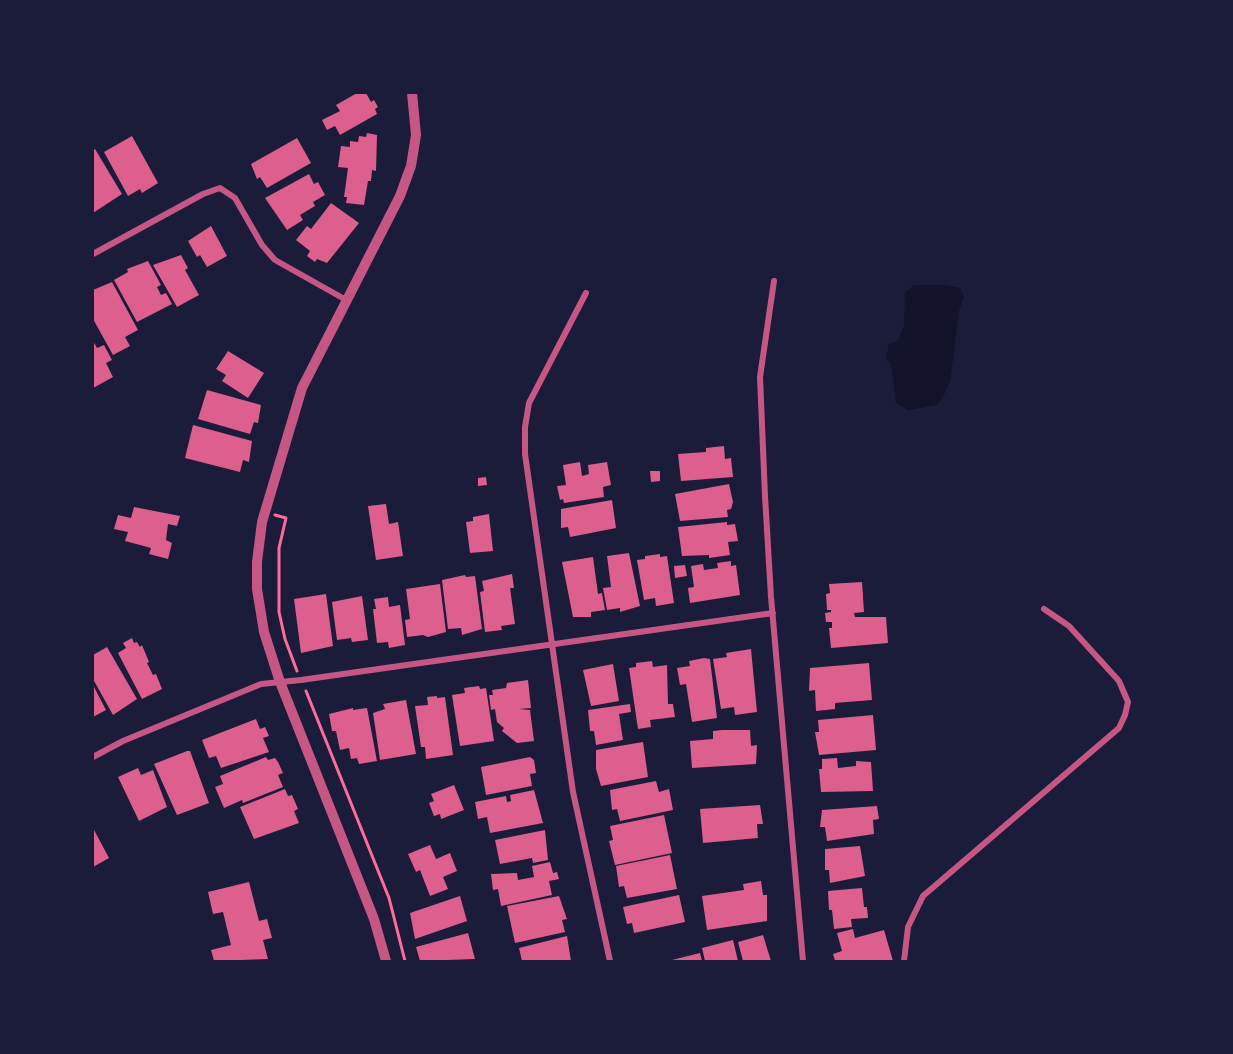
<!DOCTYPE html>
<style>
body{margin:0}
#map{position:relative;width:1233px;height:1054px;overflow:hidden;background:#1b1b3a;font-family:Jost,sans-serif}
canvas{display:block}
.frame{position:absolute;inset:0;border:94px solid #1b1b3a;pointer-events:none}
</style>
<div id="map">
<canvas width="1233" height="1054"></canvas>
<div class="frame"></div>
</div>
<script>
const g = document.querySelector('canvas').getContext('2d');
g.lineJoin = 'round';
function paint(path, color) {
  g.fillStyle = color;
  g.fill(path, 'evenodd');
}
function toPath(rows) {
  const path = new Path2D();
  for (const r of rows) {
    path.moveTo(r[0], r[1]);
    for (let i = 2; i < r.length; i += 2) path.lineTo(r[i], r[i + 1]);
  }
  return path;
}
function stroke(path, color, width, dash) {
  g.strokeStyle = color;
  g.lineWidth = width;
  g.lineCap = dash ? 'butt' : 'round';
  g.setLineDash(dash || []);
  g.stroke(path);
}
const water = toPath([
 [914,285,945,285,960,288,964,296,959,311,950,381,943,397,937,405,908,410,896,403,891,364,886,358,889,344,897,342,904,327,905,293]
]);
const building = toPath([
 [357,93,366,93,371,102,374,100,378,107,375,109,377,114,340,135,335,126,327,130,322,120,340,111,336,105],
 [367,133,377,135,376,171,372,170,371,181,368,181,364,205,346,203,347,197,344,197,348,168,338,167,341,146,350,147,350,141,358,142,359,136,366,137],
 [132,136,158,183,142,193,140,189,128,196,104,152],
 [297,138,311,163,267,188,260,177,257,179,251,164],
 [95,149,122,194,93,213,93,150],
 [309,174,314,184,318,182,325,195,313,202,315,206,300,215,303,220,287,230,265,198],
 [331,203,359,223,327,263,317,259,315,262,307,256,310,251,296,240,307,226,311,229],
 [211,226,227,256,207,267,200,255,197,257,188,241],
 [181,255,188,268,185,270,199,295,177,307,153,265],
 [148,261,161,285,157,287,161,295,166,293,172,304,137,322,114,280,128,272,127,269],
 [112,282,138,330,125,337,130,346,113,355,93,319,93,290],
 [93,341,97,348,104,345,112,360,106,363,113,377,93,388],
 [228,351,264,373,248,398,222,381,226,375,216,369],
 [207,390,261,405,258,423,254,422,250,434,198,419],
 [193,425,252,441,249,462,243,460,240,472,185,458],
 [724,446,725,459,731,458,733,477,681,481,678,454,706,452,706,448],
 [580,462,582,476,589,474,588,465,607,462,611,485,603,487,604,497,564,503,563,499,560,500,557,486,566,485,563,465],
 [650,471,660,471,660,481,651,482],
 [486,477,487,485,478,486,478,478],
 [729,484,733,502,731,509,727,510,728,517,680,521,675,494],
 [612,500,616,528,570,537,568,527,561,528,561,509],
 [386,504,389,524,398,522,403,556,376,560,368,506],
 [134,507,180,516,177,526,168,524,166,540,164,539,172,543,168,559,149,554,151,548,125,541,128,532,114,529,118,515,131,518],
 [489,514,493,551,470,553,466,522,473,521,473,517],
 [727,522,727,525,735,524,738,541,728,542,730,555,709,558,709,555,682,556,678,527],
 [629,553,640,606,620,612,620,608,607,610,603,588,611,587,607,556],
 [660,554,660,557,667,556,674,603,656,606,655,598,644,600,637,560,645,559,645,556],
 [593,557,598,594,602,593,605,610,591,612,591,617,573,617,562,562],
 [731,561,731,566,736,565,740,595,690,603,688,588,694,587,691,566,703,564,704,570,718,568,717,563],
 [685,565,687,576,675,578,674,566],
 [512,574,514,588,510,588,515,624,501,626,502,630,485,632,480,592,484,591,482,581],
 [465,575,466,577,475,576,482,629,462,635,461,628,448,629,442,580],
 [862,582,864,612,854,613,855,617,886,617,888,643,831,648,829,628,832,628,832,622,826,622,825,613,831,612,831,610,827,610,826,594,830,593,829,584],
 [440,584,446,632,428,637,423,635,407,637,405,620,410,619,406,589],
 [326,594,333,646,301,653,294,599],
 [362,596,368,640,352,642,351,638,337,640,332,602],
 [388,597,389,607,400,605,405,645,389,648,388,642,377,643,373,609,376,609,374,599],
 [132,638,134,643,137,642,140,647,142,645,149,662,147,663,153,675,156,674,162,689,142,699,118,653,126,648,123,643],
 [107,647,137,699,113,715,93,679,93,655],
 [751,649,757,712,735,715,734,707,721,709,713,659,727,657,726,653],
 [704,658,710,659,717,718,692,722,686,684,680,685,677,668,690,666,689,661],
 [652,661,653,667,667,665,668,704,673,704,675,717,650,720,651,727,638,729,629,668,636,667,636,663],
 [869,663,872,700,835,703,835,709,816,711,815,690,809,691,810,668],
 [613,664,619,701,591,706,583,670],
 [528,680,531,708,519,709,530,710,534,741,517,743,502,731,504,728,497,722,495,709,491,710,489,695,493,695,492,690,506,688,507,683],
 [93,685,106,710,93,717],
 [479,686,480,689,486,688,494,741,460,746,452,695,465,693,464,688],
 [437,696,437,698,445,697,453,755,426,759,425,747,421,747,415,706,428,705,427,697],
 [406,700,416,754,380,760,373,713,385,709,383,704],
 [630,704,631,712,619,714,623,740,596,745,594,731,590,731,588,710],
 [353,708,353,710,367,708,377,761,359,764,357,758,351,759,349,748,340,750,336,731,332,731,329,714],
 [873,715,876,750,819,755,815,732,819,732,818,720],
 [256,719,260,729,265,727,269,736,263,738,269,752,221,768,216,756,209,758,202,740],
 [722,730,750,730,751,746,757,745,756,764,692,768,690,741,713,739,713,731],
 [643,742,648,777,601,786,596,769,596,750],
 [187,751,190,751,209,803,177,815,154,764],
 [266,757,268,760,275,758,278,762,283,773,278,775,283,787,243,803,242,800,224,808,215,787,223,784,220,776],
 [530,757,534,760,536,773,530,774,532,786,486,795,481,767],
 [837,758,838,768,856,766,856,761,871,762,873,791,821,792,819,769,822,769,822,759],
 [138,768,141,775,153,770,167,807,139,821,118,777],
 [656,781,659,792,669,789,673,810,620,821,617,809,612,810,610,790],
 [454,785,464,810,441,819,440,814,434,816,429,803,434,801,431,794],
 [285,789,288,796,292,795,298,809,294,811,299,823,254,839,240,807],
 [534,790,543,823,490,833,487,817,478,819,475,802,506,796,507,802,511,801,510,795],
 [760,805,763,824,757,824,758,838,703,843,700,809],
 [877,806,879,819,873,820,874,834,827,841,825,827,820,827,822,810],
 [664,815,672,853,615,865,609,841,613,840,610,826],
 [93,828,109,858,93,867],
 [545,830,548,860,533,863,532,858,500,864,495,840],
 [430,845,436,859,450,853,457,871,443,877,448,889,430,896,420,870,416,872,408,854],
 [860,846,865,876,830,883,829,870,825,870,825,849],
 [670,855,677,889,627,898,624,886,619,887,616,866],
 [550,862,553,873,557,872,559,879,549,881,552,895,501,906,498,889,493,890,491,874,517,873,518,880,534,877,532,866],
 [761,881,763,895,767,895,767,921,707,930,702,896,744,890,743,884],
 [249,882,259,921,267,919,272,938,263,940,268,959,214,961,211,950,231,945,223,912,213,914,208,892],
 [862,888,864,907,867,907,868,918,851,919,852,927,834,929,832,910,829,910,828,891],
 [679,895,685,922,634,933,632,923,627,924,623,907],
 [460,896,467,921,415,939,410,913],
 [559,896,567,919,562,920,565,932,515,943,507,906],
 [853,929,855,938,884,930,893,961,835,961,833,954,842,951,837,933],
 [468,933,475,959,420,961,416,947],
 [763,935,771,961,743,961,738,942],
 [567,936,571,961,522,961,519,948],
 [733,940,738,961,705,961,702,948],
 [700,953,702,961,672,961,672,960]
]);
const path = toPath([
 [275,515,286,518,279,548,279,612,285,639,297,671],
 [306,691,389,898,405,961]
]);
const minor = toPath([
 [93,254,203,194,220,188,235,198,262,245,275,260,348,301],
 [774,281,760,377,765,496,771,597,803,961],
 [586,293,529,403,525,427,525,454,573,792,610,961],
 [93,757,123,741,261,684,301,680,773,613],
 [904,961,908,927,923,896,1119,728,1125,715,1128,702,1119,681,1069,626,1044,609]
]);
const tertiary = toPath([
 [386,961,374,919,280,682,264,632,257,589,257,562,262,522,302,388,400,196,411,166,416,135,412,93]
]);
paint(water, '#12122b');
paint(building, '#dd5f8e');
stroke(path, '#ff6b9d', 3);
stroke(minor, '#c65784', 6);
stroke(tertiary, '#c65784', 10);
</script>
